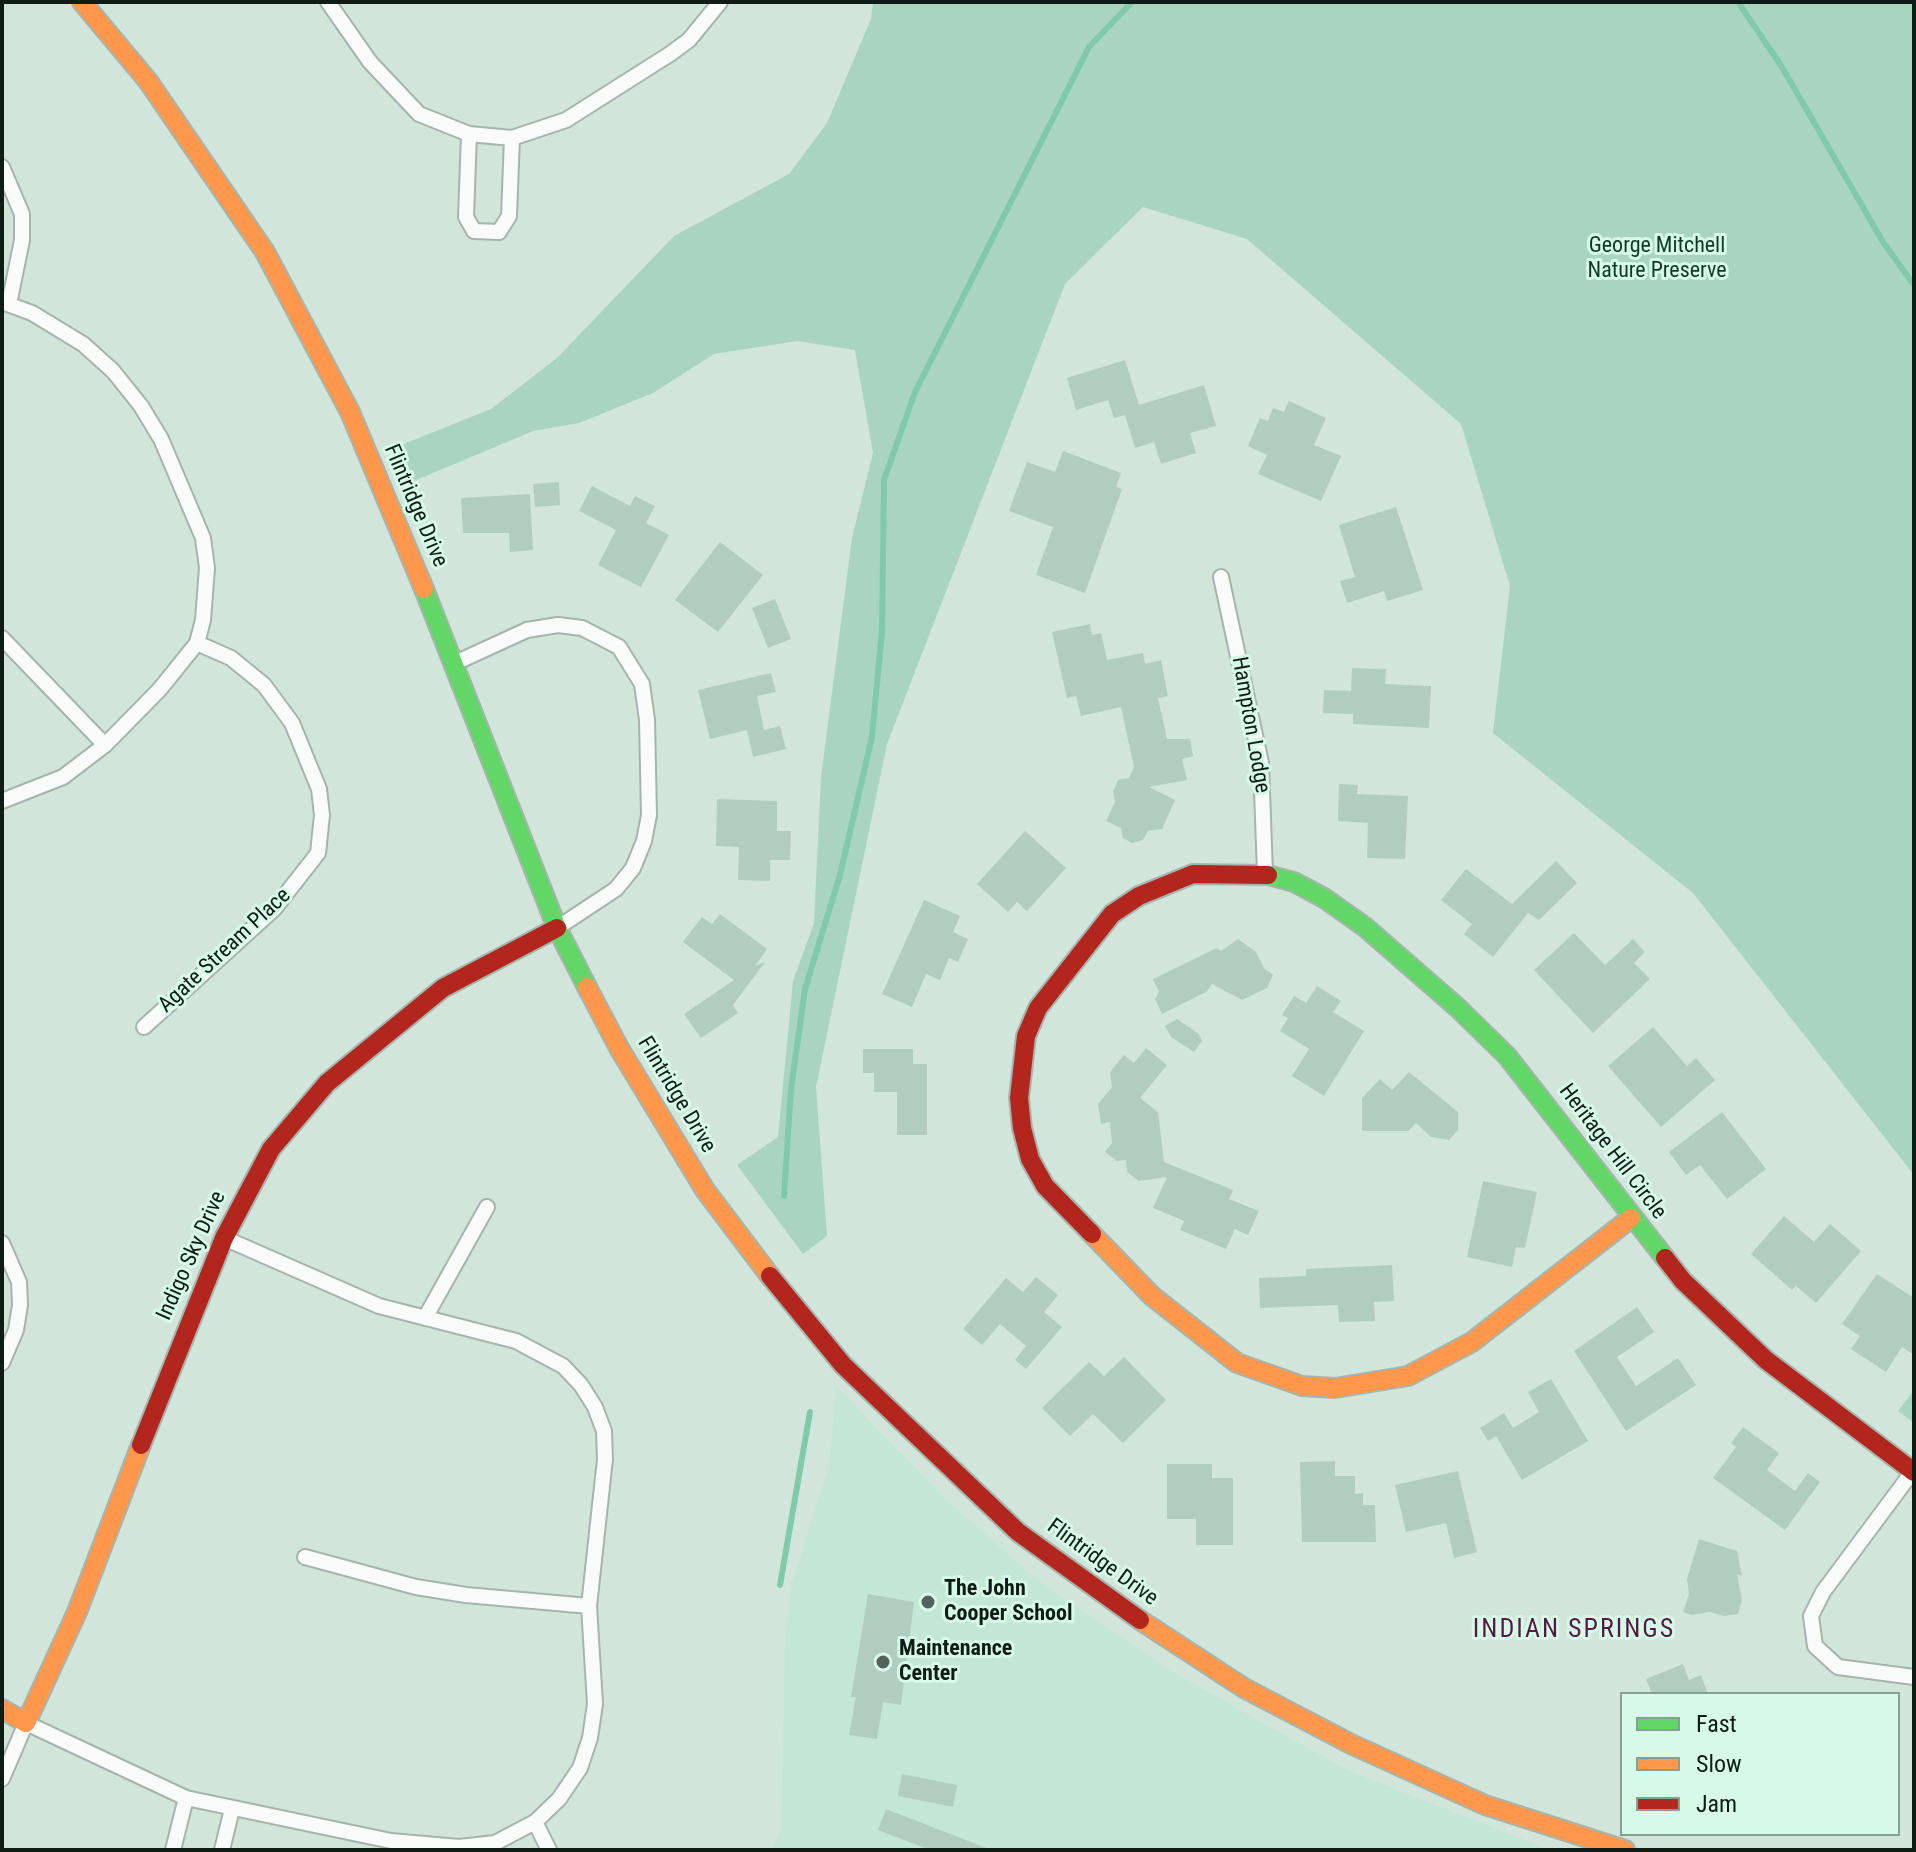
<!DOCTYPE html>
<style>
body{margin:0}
#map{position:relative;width:1916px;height:1852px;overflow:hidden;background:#d1e5db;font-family:"Roboto Condensed",sans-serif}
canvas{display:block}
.frame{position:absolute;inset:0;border:4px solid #0f1c16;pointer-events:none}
.legend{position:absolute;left:1620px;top:1692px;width:280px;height:144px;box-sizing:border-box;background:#d6fae7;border:2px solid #86a193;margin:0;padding:10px 14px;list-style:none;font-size:24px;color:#0f1c16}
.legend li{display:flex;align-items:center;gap:16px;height:40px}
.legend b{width:40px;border:2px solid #86a193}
</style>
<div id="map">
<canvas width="1916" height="1852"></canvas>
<div class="frame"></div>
<ul class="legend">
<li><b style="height:10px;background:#63d668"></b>Fast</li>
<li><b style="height:10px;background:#ff974d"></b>Slow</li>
<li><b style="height:10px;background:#b3261e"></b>Jam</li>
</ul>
</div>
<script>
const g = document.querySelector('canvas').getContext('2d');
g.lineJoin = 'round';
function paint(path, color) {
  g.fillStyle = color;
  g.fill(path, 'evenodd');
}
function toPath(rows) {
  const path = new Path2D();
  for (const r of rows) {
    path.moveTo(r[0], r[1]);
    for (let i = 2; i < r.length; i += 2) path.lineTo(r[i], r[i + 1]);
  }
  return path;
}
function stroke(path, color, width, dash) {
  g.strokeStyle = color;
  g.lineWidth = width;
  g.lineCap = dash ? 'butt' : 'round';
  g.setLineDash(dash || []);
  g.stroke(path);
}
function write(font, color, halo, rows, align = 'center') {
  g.font = font + ' "Roboto Condensed",sans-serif';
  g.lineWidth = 6;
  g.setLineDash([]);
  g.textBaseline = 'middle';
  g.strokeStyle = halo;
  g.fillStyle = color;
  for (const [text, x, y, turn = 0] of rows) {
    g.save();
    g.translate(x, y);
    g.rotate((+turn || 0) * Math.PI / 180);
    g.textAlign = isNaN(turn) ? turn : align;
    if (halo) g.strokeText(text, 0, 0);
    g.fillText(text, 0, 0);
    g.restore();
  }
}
const built = toPath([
 [836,1386,945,1499,1039,1581,1171,1671,1347,1770,1550,1850,772,1850,782,1828,785,1642,792,1583,830,1463]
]);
const green = toPath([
 [873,2,1914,2,1914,1175,1693,893,1493,733,1510,586,1461,424,1247,239,1143,207,1065,284,887,744,816,1087,827,1236,803,1254,737,1165,778,1137,793,981,814,923,821,777,852,538,873,453,855,350,797,341,714,354,653,393,579,423,533,431,414,481,399,446,491,409,557,358,674,236,789,174,827,123,871,19],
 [1914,1390,1914,1423,1898,1411]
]);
const stream = toPath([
 [1738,2,1782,67,1883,242,1914,285],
 [784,1196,791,1089,805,989,840,875,872,737,882,631,884,480,915,392,1089,47,1132,2],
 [780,1585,810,1412]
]);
const building = toPath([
 [1125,360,1139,405,1204,385,1216,426,1190,433,1196,453,1161,464,1154,442,1135,448,1125,415,1114,418,1108,400,1076,410,1067,378],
 [1289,401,1326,418,1314,445,1341,456,1321,501,1258,474,1267,455,1248,446,1260,418,1268,421,1273,408,1284,412],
 [1063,451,1121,473,1116,487,1122,489,1085,593,1036,575,1053,527,1009,511,1027,462,1055,472],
 [559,482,560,505,535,507,533,484],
 [592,486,630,506,635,496,655,506,646,523,669,535,641,587,598,565,616,530,579,511],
 [530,494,533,550,510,552,509,533,463,533,461,498],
 [1396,507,1423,590,1387,601,1384,591,1347,603,1340,581,1355,577,1339,525],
 [720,542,763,575,718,632,675,600],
 [775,599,791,639,768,648,752,608],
 [1090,624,1092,635,1101,633,1107,660,1143,653,1145,664,1161,660,1168,696,1158,698,1167,739,1190,739,1193,756,1182,759,1187,780,1149,787,1175,800,1162,829,1148,831,1143,840,1132,843,1123,838,1121,828,1106,821,1115,802,1113,792,1118,780,1129,778,1134,767,1121,707,1081,716,1076,696,1067,698,1052,632],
 [1352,668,1386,669,1385,684,1431,686,1429,728,1353,724,1353,714,1323,713,1324,690,1351,691],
 [771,673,776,692,757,696,764,730,780,726,786,749,753,757,747,730,710,739,698,690],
 [1339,784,1358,785,1357,794,1408,796,1405,859,1367,858,1368,823,1338,821],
 [717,799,777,801,777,831,791,831,790,860,770,860,770,881,738,880,739,847,716,846],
 [1025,831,1066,868,1027,911,1017,902,1008,912,977,884],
 [1556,861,1577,883,1539,920,1528,913,1493,957,1464,934,1472,924,1441,900,1466,869,1512,904],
 [924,900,960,916,953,932,968,939,958,962,949,958,940,980,926,974,912,1007,882,994],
 [720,914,767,949,755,966,765,962,733,1005,738,1013,701,1038,684,1014,734,980,683,942,702,917,712,924],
 [1574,933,1605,965,1633,939,1645,952,1634,963,1650,979,1593,1033,1534,970],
 [1238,939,1256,952,1264,968,1273,975,1267,988,1242,1000,1212,984,1206,992,1162,1014,1155,999,1159,992,1153,979,1217,948,1221,951],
 [1317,986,1341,1001,1333,1012,1364,1031,1324,1096,1292,1076,1309,1049,1280,1031,1288,1018,1282,1015,1294,996,1306,1003],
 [1177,1019,1199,1034,1202,1041,1194,1052,1171,1037,1165,1026],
 [1653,1027,1687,1066,1696,1058,1715,1080,1661,1127,1608,1066],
 [1146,1048,1167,1065,1140,1098,1158,1112,1164,1162,1233,1190,1229,1199,1259,1211,1248,1235,1235,1229,1226,1249,1180,1230,1184,1221,1153,1208,1167,1177,1139,1181,1127,1172,1126,1160,1117,1161,1105,1152,1112,1143,1110,1122,1101,1124,1098,1104,1112,1087,1110,1072,1124,1055,1134,1063],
 [863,1049,913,1049,913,1064,927,1064,927,1135,897,1135,897,1092,874,1092,874,1073,863,1073],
 [1409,1072,1458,1112,1458,1130,1449,1140,1431,1137,1416,1123,1408,1131,1362,1131,1362,1098,1380,1079,1392,1090],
 [1722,1112,1766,1169,1727,1199,1700,1165,1686,1175,1669,1152],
 [1483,1181,1537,1192,1525,1248,1516,1247,1512,1267,1467,1257],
 [1784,1216,1814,1242,1830,1224,1861,1251,1816,1303,1796,1286,1792,1290,1751,1254],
 [1392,1265,1394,1301,1374,1302,1375,1321,1339,1322,1338,1305,1260,1308,1259,1278,1306,1276,1306,1269],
 [1877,1274,1914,1298,1914,1355,1902,1347,1886,1372,1851,1349,1860,1336,1842,1324],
 [1036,1277,1058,1295,1044,1312,1062,1327,1026,1369,1015,1360,1026,1346,1000,1324,982,1345,963,1329,1006,1278,1023,1292],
 [1637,1307,1654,1332,1617,1357,1636,1386,1678,1358,1696,1385,1626,1431,1574,1351],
 [1124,1357,1166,1400,1123,1443,1093,1414,1070,1436,1042,1408,1089,1362,1104,1376],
 [1551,1379,1588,1441,1522,1480,1496,1436,1488,1441,1480,1428,1504,1413,1513,1428,1539,1412,1528,1392],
 [1743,1427,1779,1453,1767,1470,1795,1491,1808,1473,1820,1482,1785,1530,1713,1478,1736,1447,1731,1443],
 [1335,1461,1335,1476,1355,1476,1355,1494,1363,1493,1363,1505,1375,1505,1376,1542,1302,1542,1300,1462],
 [1167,1464,1212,1464,1212,1478,1233,1478,1233,1545,1196,1545,1196,1519,1167,1519],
 [1458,1471,1477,1552,1454,1558,1446,1523,1406,1532,1395,1485],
 [1699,1539,1737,1551,1742,1576,1737,1574,1742,1600,1738,1614,1724,1616,1710,1612,1692,1615,1683,1612,1689,1594,1687,1579],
 [868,1594,914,1602,901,1705,883,1702,877,1739,849,1735,856,1697,851,1697],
 [1683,1664,1689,1680,1701,1675,1708,1694,1652,1694,1646,1679],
 [902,1774,957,1785,953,1807,898,1796],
 [886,1809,989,1849,989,1850,930,1850,878,1830]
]);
const street = toPath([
 [328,2,370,62,419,114,469,134,512,138,566,120,670,54,689,40,720,2],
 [469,134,466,217,474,231,499,232,509,216,512,138],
 [2,167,22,214,22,240,9,304],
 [2,302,32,313,83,344,113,371,141,406,161,439,203,538,207,568,203,620,197,643,160,689,105,745,63,777,2,801],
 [1221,577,1261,763,1265,874],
 [2,638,105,745],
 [455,663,527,630,558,625,582,628,619,647,642,684,647,720,649,815,644,841,633,868,616,889,557,928],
 [144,1027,275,908,318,853,322,815,319,789,292,723,264,685,231,658,197,643],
 [2,1243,19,1282,20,1305,16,1330,2,1363],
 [425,1318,487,1207],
 [1913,1471,1823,1592,1811,1616,1815,1646,1838,1667,1914,1677],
 [305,1557,416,1587,466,1595,589,1606],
 [2,1779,26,1723,186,1798,391,1841,459,1847,495,1843,535,1822,559,1799,580,1768,590,1738,595,1704,589,1606,605,1459,604,1431,595,1407,581,1385,563,1366,516,1341,379,1306,224,1238],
 [535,1822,549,1850],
 [173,1850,186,1798],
 [222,1850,232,1809]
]);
const fast = toPath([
 [424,589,557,928,587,987],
 [1268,875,1294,882,1324,898,1365,927,1458,1008,1507,1056,1665,1258]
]);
const slow = toPath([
 [82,2,148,81,265,252,350,412,424,589],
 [587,987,619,1048,705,1190,770,1276],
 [1092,1234,1152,1296,1237,1363,1302,1386,1335,1388,1408,1376,1472,1342,1631,1218],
 [1140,1620,1244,1688,1351,1744,1485,1805,1625,1850],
 [2,1709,26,1723,77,1612,141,1445]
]);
const jam = toPath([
 [1092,1234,1045,1186,1030,1159,1022,1128,1019,1098,1026,1036,1038,1008,1112,914,1139,896,1193,874,1268,875],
 [1665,1258,1683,1281,1766,1360,1914,1472],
 [770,1276,843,1365,1018,1532,1140,1620],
 [141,1445,224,1238,271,1149,327,1083,443,988,557,928]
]);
const markers = [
 [928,1602,8,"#53625b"],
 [883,1662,8,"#53625b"]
];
const parkNames = [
 ["George Mitchell",1657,246],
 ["Nature Preserve",1657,271]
];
const streetNames = [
 ["Flintridge Drive",415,506,67],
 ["Hampton Lodge",1250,725,80],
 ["Agate Stream Place",225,951,-43],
 ["Flintridge Drive",676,1095,59],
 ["Heritage Hill Circle",1612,1152,53],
 ["Indigo Sky Drive",192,1256,-66],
 ["Flintridge Drive",1102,1563,36]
];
const poiNames = [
 ["The John",944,1589],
 ["Cooper School",944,1614],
 ["Maintenance",899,1649],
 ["Center",899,1674]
];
const quarterNames = [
 ["INDIAN SPRINGS",1574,1630]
];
paint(built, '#c4e6d5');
paint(green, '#a9d4c0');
stroke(stream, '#80caa9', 6);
paint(building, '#b1cdc0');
stroke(street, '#a5b5ad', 18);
stroke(fast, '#a5b5ad', 22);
stroke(slow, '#a5b5ad', 22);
stroke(jam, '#a5b5ad', 22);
stroke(street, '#f8fbfa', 14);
stroke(fast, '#63d668', 18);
stroke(slow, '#ff974d', 18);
stroke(jam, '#b3261e', 18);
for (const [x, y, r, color] of markers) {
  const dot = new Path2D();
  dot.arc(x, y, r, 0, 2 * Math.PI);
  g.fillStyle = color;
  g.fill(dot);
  stroke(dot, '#d6fae7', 3);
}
write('22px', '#0e3927', '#d6fae7', parkNames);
write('22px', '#0f1c16', '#d6fae7', streetNames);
write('bold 22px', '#0f1c16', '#d6fae7', poiNames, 'left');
g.letterSpacing = '2px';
write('26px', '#551a42', '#d6fae7', quarterNames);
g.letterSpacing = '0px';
</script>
